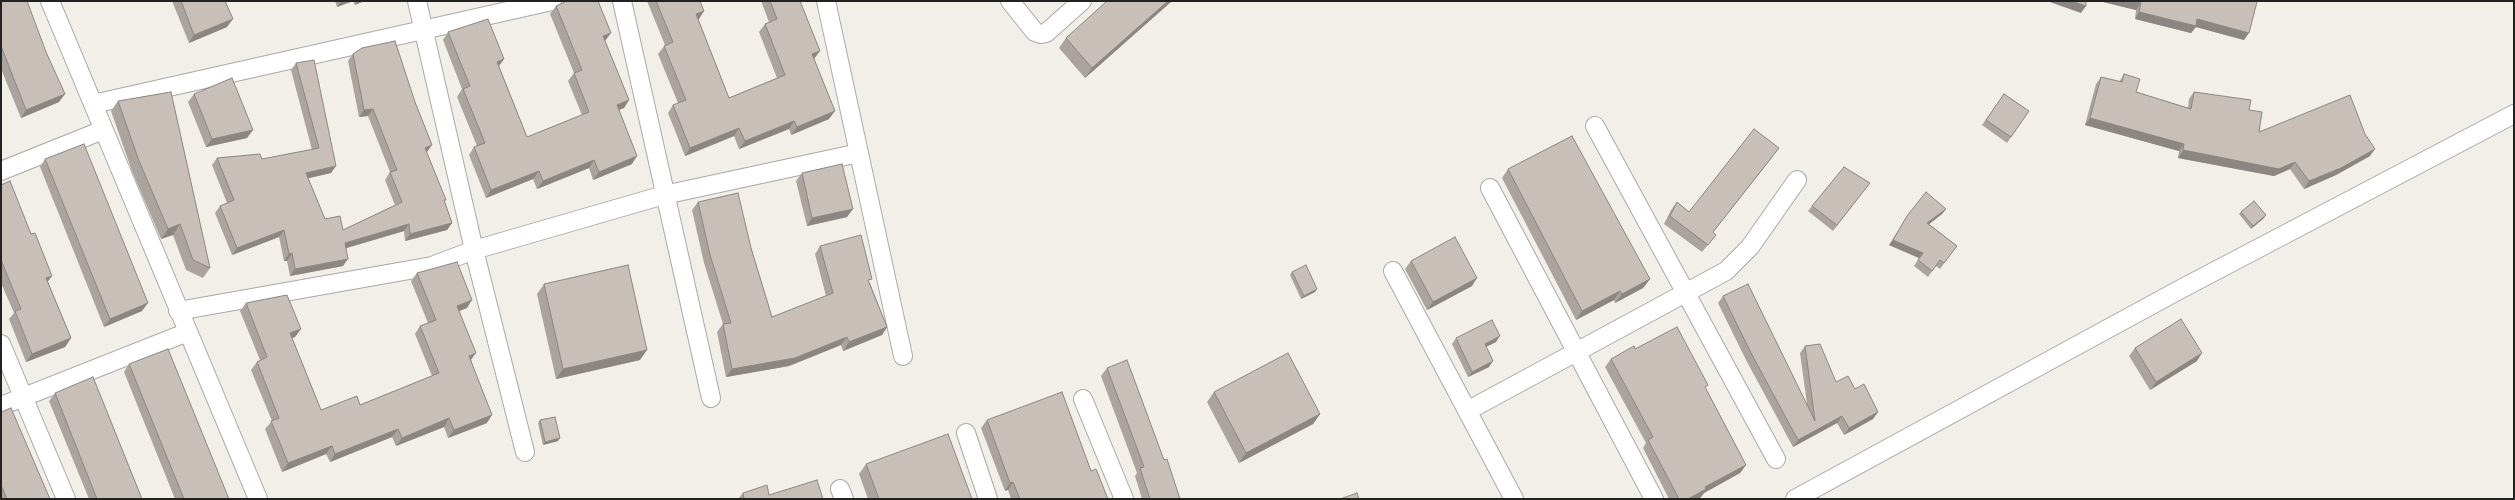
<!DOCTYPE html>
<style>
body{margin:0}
#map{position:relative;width:2515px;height:500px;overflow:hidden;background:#f2efe9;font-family:Ubuntu,sans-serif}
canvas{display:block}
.frame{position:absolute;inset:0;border:2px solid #222;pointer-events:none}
</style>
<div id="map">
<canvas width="2515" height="500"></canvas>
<div class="frame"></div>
</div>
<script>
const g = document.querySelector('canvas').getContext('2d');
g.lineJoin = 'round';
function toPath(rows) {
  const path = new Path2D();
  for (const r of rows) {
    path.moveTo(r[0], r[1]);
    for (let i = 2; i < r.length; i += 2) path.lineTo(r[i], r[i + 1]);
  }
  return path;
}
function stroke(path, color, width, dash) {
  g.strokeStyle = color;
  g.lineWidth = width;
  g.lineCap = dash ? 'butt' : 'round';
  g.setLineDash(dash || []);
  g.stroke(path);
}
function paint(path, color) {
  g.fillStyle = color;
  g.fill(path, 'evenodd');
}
const minor = toPath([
 [50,1,258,499],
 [417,1,474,250,525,452],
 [622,1,711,398],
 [826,1,903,356],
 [1010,1,1035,32,1041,34,1046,33,1082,1],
 [93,104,552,1],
 [1595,126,1776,459],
 [1,171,103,130],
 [1490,188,1654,499],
 [1393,271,1514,499],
 [178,311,432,266,474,250,664,195,859,153],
 [1,344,66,499],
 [1083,399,1124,499],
 [1,406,188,332],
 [1467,411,1726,271,1750,247,1797,180],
 [966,433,988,499],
 [840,489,844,499],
 [1795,499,2179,290,2514,114]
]);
const wall = toPath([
 [1,1,59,102,21,118,1,69],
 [172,1,225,1,227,27,189,43],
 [335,1,364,1,355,5,353,1,337,7],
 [647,1,700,1,704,11,698,19,729,98,777,78,759,32,765,24,769,22,761,1,801,1,800,2,829,119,791,135,789,129,739,149,734,136,685,156,668,113,673,105,678,103,658,54,665,45],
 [1172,1,1085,78,1059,48,1066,38],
 [2099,1,2254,1,2244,40,2196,27,2191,33,2135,19,2136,10],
 [556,6,605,41,629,100,624,108,619,110,632,164,593,180,589,168,537,189,533,179,486,198,469,155,474,147,477,146,457,97,462,89,443,40,448,32,504,59,499,66,527,137,582,115,568,81,574,73,550,14],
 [353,54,415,102,432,145,426,152,452,223,447,230,405,241,404,231,346,248,343,266,290,276,287,261,284,261,279,237,232,255,215,213,220,206,227,203,212,165,217,158,262,159,312,150,291,70,296,63,331,173,308,178,325,219,343,230,395,205,385,180,390,172,368,116,359,117,348,61],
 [2124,74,2136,92,2188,108,2189,99,2194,92,2249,110,2259,132,2370,156,2336,175,2304,189,2290,169,2274,176,2178,158,2179,151,2085,125,2096,84,2101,77,2119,82],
 [194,94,247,138,206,147,188,102],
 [2004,94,2029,111,2007,143,1982,125],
 [118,101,210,268,203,278,186,270,173,235,161,239,132,171,111,111],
 [1773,156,1713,232,1716,235,1702,252,1664,224,1671,210,1677,202,1689,212],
 [45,159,142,311,104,327,40,167],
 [1508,169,1650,279,1643,288,1615,303,1614,300,1576,320,1502,178],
 [802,173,847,217,807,226,796,181],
 [1870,183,1833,231,1808,211,1812,206],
 [1,185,48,282,71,338,65,347,26,362,9,319,14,313,1,283],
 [698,202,751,248,772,317,826,296,815,254,820,246,870,283,887,327,882,335,843,351,841,345,789,366,726,377,717,332,723,324,704,263,692,210],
 [1946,209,1942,214,1929,224,1957,246,1940,269,1936,266,1928,277,1914,266,1919,258,1889,245,1907,216],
 [2241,212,2264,218,2251,229,2239,214],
 [1411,261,1472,286,1427,310,1405,269],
 [1292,272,1315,292,1301,299,1290,275],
 [417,273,467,308,459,311,487,423,448,438,444,427,396,446,392,437,330,462,326,454,282,472,265,429,272,421,251,370,257,362,260,360,240,311,246,303,301,329,295,337,292,338,321,410,360,405,432,376,415,334,420,326,428,323,411,281],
 [544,284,640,360,556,379,537,294],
 [1723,296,1807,404,1800,353,1805,346,1836,382,1878,412,1873,419,1844,435,1837,423,1793,447,1746,360,1718,303],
 [1456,338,1496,342,1486,347,1489,367,1468,377,1452,344],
 [2135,348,2197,361,2150,390,2129,356],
 [1635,349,1706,389,1746,465,1740,473,1704,493,1701,497,1698,499,1669,499,1643,448,1646,443,1605,367,1611,359],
 [129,364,229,499,175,499,124,372],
 [1107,368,1164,460,1180,499,1142,499,1135,476,1137,473,1101,376],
 [1214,392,1320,414,1313,424,1239,463,1207,402],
 [55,393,142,499,89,499,49,401],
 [1,412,50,499,1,499],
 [540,420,558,441,543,445,538,423],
 [987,420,1091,471,1108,499,1011,499,1008,490,1005,491,981,428],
 [866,464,972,499,868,499,859,474],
 [743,493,769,495,823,499,738,499]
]);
const shadedWall = toPath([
 [341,1,353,1,337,7],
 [357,1,364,1,355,5],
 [1168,1,1172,1,1085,78,1092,68],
 [2047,1,2072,1,2086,6,2081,13],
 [2099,1,2132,1,2141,3,2136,10],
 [704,11,699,19,690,22,696,14],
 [2139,12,2197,19,2249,33,2244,40,2196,27,2191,33,2135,19],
 [233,19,227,27,189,43,194,35],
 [611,33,605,41,597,44,603,36],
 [820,51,814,59,812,54],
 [504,59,498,67,497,62],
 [65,94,59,102,21,118,26,110],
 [629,100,624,108,611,113,617,105],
 [373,109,368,116,359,117,364,110],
 [835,111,829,119,791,135,797,127],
 [2090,118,2184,144,2179,151,2085,125],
 [794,121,789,129,739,149,745,141],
 [739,128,734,136,685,156,690,148],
 [253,130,247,138,206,147,212,139],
 [432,145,427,152,420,155,425,148],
 [1779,148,1773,156,1707,240,1713,232],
 [2375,149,2370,156,2336,175,2304,189,2309,181],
 [2183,150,2295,162,2290,169,2274,176,2178,158],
 [637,156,632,164,593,180,599,172],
 [594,160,589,168,537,189,543,181],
 [336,166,331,173,301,180,306,173],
 [539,171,533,179,486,198,491,190],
 [853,209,847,217,807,226,812,218],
 [1946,209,1942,214,1923,229,1927,223],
 [2266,215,2264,218,2251,229,2253,226],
 [452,223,447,230,405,241,410,234],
 [180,224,173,235,161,239,168,229],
 [409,224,404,231,340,250,345,243],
 [284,230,279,237,232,255,237,248],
 [1893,240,1923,253,1919,258,1889,245],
 [292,253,287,261,284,261,289,254],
 [348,259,343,266,290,276,295,269],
 [52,276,46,284,46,278],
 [1477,278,1472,286,1427,310,1433,302],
 [1650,279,1643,288,1615,303,1622,294],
 [1317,289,1315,292,1301,299,1304,296],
 [1620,291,1614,300,1576,320,1582,311],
 [472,300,467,308,451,314,457,306],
 [148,303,142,311,104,327,110,319],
 [887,327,882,335,843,351,849,342],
 [301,329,295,337,284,341,290,333],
 [1500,336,1496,342,1481,349,1485,344],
 [847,337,841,345,789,366,726,377,732,369],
 [71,338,65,347,26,362,32,354],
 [647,350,640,360,556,379,563,369],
 [476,353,470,361,469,356],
 [2202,353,2197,361,2150,390,2156,382],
 [1493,361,1489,367,1468,377,1472,372],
 [1878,412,1873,419,1844,435,1849,428],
 [1320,414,1313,424,1239,463,1246,453],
 [492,415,487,423,448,438,454,430],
 [1842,416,1837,423,1793,447,1798,440],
 [449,418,444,427,396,446,402,438],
 [398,429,392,437,330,462,335,454],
 [560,438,558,441,543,445,545,442],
 [332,446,326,454,282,472,288,463],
 [1746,465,1740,473,1704,493,1701,497,1698,499,1688,499,1705,487],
 [1013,482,1008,490,1005,491,1010,483]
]);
const building = toPath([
 [1,1,27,1,46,52,65,94,26,110,1,46,1,1],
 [181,1,225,1,233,19,194,35,181,1],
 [567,1,598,1,611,33,603,36,629,100,617,105,637,156,599,172,594,160,543,181,539,171,491,190,474,147,485,143,463,89,470,86,448,32,488,19,504,59,497,62,527,137,589,112,574,73,582,70,556,6,567,1],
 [656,1,700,1,704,11,696,14,729,98,785,75,765,24,777,19,770,1,800,1,820,51,812,54,835,111,797,127,794,121,745,141,739,128,690,148,673,105,686,100,664,46,673,42,656,1],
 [1107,1,1168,1,1092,68,1066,38,1107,1],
 [2072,1,2086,1,2086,6,2072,1],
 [2132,1,2254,1,2257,2,2249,33,2197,19,2196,26,2139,12,2141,3,2132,1],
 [395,41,415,102,432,145,425,148,446,200,444,200,452,223,410,234,409,224,345,243,348,259,295,269,292,253,289,254,284,230,237,248,220,206,234,200,217,158,260,154,262,159,319,148,296,63,314,60,336,166,306,173,325,219,340,216,343,230,402,202,390,172,397,170,373,109,364,110,353,54,362,48,395,41],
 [2124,74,2140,79,2136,92,2191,109,2194,92,2251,100,2249,110,2262,112,2259,132,2350,95,2365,134,2375,149,2341,168,2309,181,2295,162,2279,169,2183,150,2184,144,2090,118,2101,77,2122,82,2124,74],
 [232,78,253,130,212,139,194,94,232,78],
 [171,92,210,268,193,260,180,224,168,229,139,161,118,101,171,92],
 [2004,94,2029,111,2011,137,1986,120,2004,94],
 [1754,129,1779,148,1713,232,1716,235,1708,245,1670,216,1677,202,1689,212,1754,129],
 [1572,136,1650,279,1622,294,1620,291,1582,311,1508,169,1572,136],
 [84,144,148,303,110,319,45,159,84,144],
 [842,164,853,209,812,218,802,173,842,164],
 [1844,167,1870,183,1837,225,1812,206,1844,167],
 [10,181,31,234,35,233,52,276,46,278,71,338,32,354,15,311,21,309,1,260,1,185,10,181],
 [1926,192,1946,209,1927,223,1957,246,1944,263,1940,260,1932,271,1918,260,1923,253,1893,240,1907,216,1926,192],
 [738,193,751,248,772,317,833,293,820,246,861,235,872,279,868,280,887,327,849,342,847,337,795,358,732,369,723,324,731,323,710,255,698,202,738,193],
 [2254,201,2266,215,2253,226,2241,212,2254,201],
 [1455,237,1477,278,1433,302,1411,261,1455,237],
 [457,262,472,300,457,306,476,353,469,356,492,415,454,430,449,418,402,438,398,429,335,454,332,446,288,463,271,421,279,418,257,362,267,357,246,303,287,295,301,329,290,333,321,410,357,396,360,405,439,373,420,326,436,320,417,273,457,262],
 [628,265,647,350,563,369,544,284,628,265],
 [1306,265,1317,289,1304,296,1292,272,1306,265],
 [1748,284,1815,421,1805,346,1820,344,1836,382,1848,376,1855,389,1864,384,1878,412,1849,428,1842,416,1798,440,1751,353,1723,296,1748,284],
 [2181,319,2202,353,2156,382,2135,348,2181,319],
 [1492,320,1500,336,1485,344,1493,361,1472,372,1456,338,1492,320],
 [1677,327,1708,385,1705,387,1746,465,1705,487,1706,489,1688,499,1679,499,1648,440,1653,437,1611,359,1634,346,1635,349,1677,327],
 [168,349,229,499,184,499,129,364,168,349],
 [1288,353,1320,414,1246,453,1214,392,1288,353],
 [1127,360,1164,460,1167,459,1180,499,1150,499,1140,468,1144,467,1107,368,1127,360],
 [93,377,142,499,97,499,55,393,93,377],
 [1062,392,1091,471,1096,469,1108,499,1020,499,1013,482,1010,483,987,420,1062,392],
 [11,408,50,499,7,499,1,485,1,412,11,408],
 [555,417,560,438,545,442,540,420,555,417],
 [948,434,972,499,879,499,866,464,948,434],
 [817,480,823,499,744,499,743,493,767,485,769,495,817,480],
 [1357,493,1359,499,1340,499,1357,493]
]);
stroke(minor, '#a9a9a9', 20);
stroke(minor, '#fff', 18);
paint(wall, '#aba49e');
paint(shadedWall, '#8b8681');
paint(building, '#c7bfb8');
stroke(building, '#8b8681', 1);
</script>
